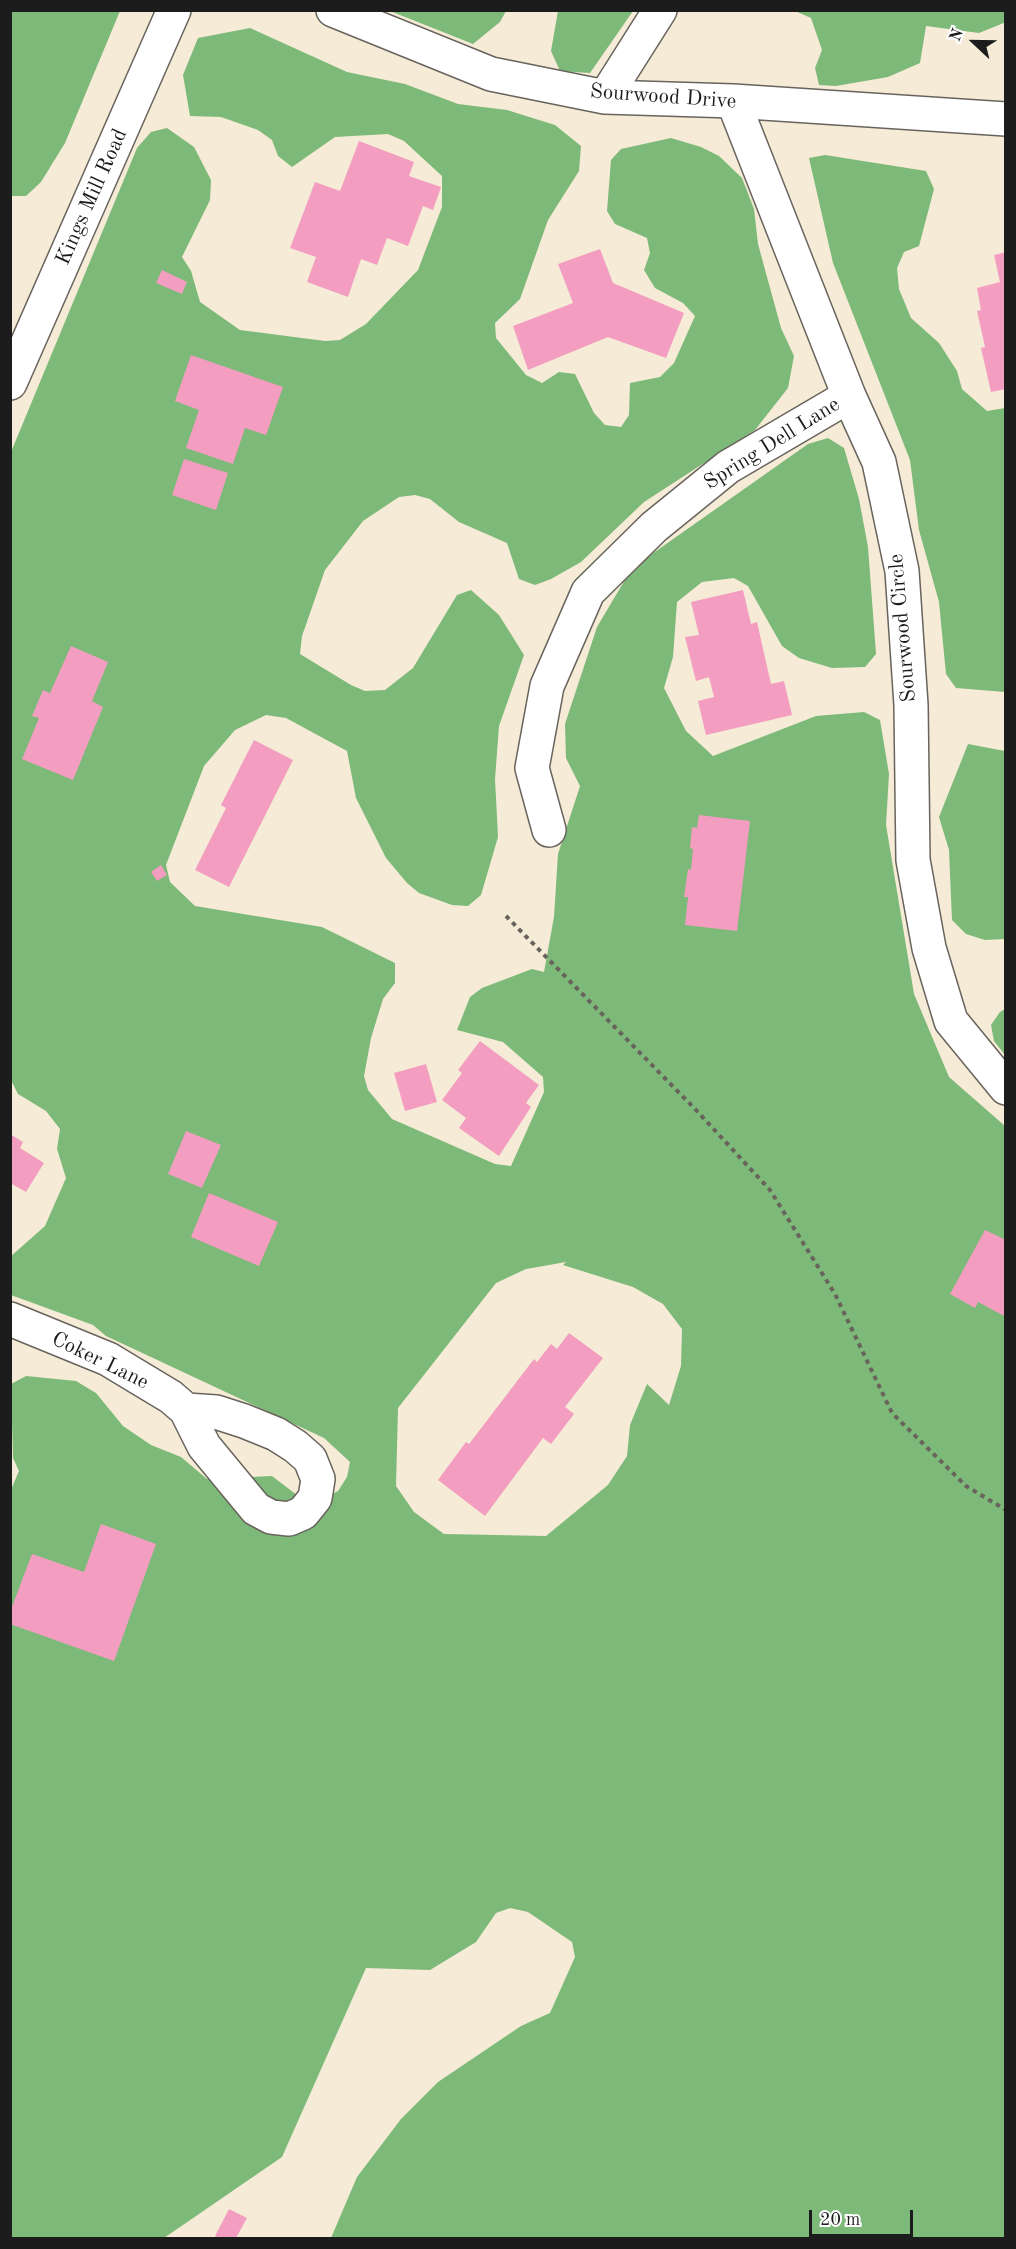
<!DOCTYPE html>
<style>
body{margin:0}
#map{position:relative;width:1016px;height:2249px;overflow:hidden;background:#f5ebd6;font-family:"Old Standard TT",serif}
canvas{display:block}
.frame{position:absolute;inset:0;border:12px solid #1c1c1c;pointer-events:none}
.north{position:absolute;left:944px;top:12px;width:60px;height:60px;-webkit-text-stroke:4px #fff;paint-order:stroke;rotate:292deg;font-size:16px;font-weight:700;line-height:24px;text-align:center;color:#1c1c1c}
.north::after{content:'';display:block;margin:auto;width:21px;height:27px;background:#1c1c1c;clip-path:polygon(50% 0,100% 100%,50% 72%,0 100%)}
.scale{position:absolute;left:809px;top:2210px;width:104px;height:27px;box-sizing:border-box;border:3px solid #1c1c1c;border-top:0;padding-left:8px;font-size:18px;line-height:21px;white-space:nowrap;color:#1c1c1c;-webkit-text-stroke:4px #fff;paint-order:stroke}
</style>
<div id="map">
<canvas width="1016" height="2249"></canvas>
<div class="frame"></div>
<div class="north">N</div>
<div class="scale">20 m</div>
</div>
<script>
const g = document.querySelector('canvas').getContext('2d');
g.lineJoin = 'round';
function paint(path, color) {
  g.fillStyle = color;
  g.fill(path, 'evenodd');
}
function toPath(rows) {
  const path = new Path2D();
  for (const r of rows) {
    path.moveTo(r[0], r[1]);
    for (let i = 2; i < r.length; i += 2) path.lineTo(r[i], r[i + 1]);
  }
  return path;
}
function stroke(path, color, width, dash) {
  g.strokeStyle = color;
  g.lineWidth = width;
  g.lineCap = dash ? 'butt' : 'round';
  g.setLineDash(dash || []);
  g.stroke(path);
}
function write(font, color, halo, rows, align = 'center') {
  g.font = font + ' "Old Standard TT",serif';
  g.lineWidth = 4.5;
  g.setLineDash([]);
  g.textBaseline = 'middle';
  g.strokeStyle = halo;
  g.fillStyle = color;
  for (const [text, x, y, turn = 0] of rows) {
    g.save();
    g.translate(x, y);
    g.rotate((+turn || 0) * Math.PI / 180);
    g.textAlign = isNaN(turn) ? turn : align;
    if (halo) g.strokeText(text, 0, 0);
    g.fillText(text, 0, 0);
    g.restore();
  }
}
const forest = toPath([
 [11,10,120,11,65,143,41,182,26,196,11,196],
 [390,11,506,11,500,22,473,44],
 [558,11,558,10,633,11,590,73,560,71,551,51],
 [795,11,1005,11,1006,22,979,33,926,26,920,63,888,77,836,86,819,85,815,68,822,50,811,18],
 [250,28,347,72,405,84,458,104,507,110,555,125,581,146,579,171,548,220,520,299,495,323,496,338,526,375,542,383,559,372,575,374,594,413,605,425,621,427,629,415,630,383,660,377,674,363,695,316,683,303,655,288,644,270,650,253,647,238,615,224,607,211,611,160,621,149,671,138,701,147,719,156,742,178,754,209,758,244,781,328,794,356,788,388,755,430,644,502,581,562,551,579,535,585,519,579,507,543,459,522,430,499,415,495,399,497,363,521,325,570,302,636,300,654,351,685,365,691,385,690,413,668,457,595,471,590,499,615,524,655,499,726,495,779,498,837,481,895,468,906,452,905,419,893,407,883,386,858,356,798,347,751,286,718,266,715,235,730,204,766,166,865,170,882,195,906,322,927,395,963,395,983,383,999,371,1038,364,1076,368,1090,392,1119,495,1164,511,1166,544,1092,543,1077,503,1042,457,1030,470,997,482,988,532,969,544,972,554,917,558,854,580,786,566,758,565,724,597,627,632,568,808,444,828,438,844,448,859,499,868,547,876,654,865,667,832,668,799,658,782,646,748,586,734,578,702,582,677,602,673,657,664,688,686,731,713,756,816,716,864,712,880,720,889,774,886,825,914,994,949,1077,1005,1126,1005,2238,331,2238,357,2177,401,2119,438,2082,521,2026,550,2013,575,1957,572,1942,528,1912,510,1908,496,1913,476,1942,430,1970,366,1968,282,2157,164,2238,11,2238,10,1492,19,1471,13,1458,11,1384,26,1376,76,1381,96,1393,123,1426,151,1445,181,1457,207,1479,272,1476,310,1505,338,1491,347,1477,350,1462,324,1438,106,1336,93,1325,11,1295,10,1257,45,1226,66,1178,57,1149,60,1129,46,1111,18,1094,11,1080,11,452,137,148,151,132,167,128,194,147,211,180,210,200,182,257,191,271,200,302,240,330,325,341,340,340,366,324,418,270,442,207,442,176,404,141,388,134,335,137,292,167,278,156,272,140,258,130,221,117,190,116,183,75,198,38],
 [566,1262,563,1265,633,1287,663,1304,682,1329,681,1366,669,1405,647,1384,630,1425,627,1456,608,1485,546,1536,444,1534,414,1512,396,1486,398,1408,496,1283,526,1269],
 [825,155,926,171,934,189,919,246,904,252,897,268,899,289,911,318,939,343,957,371,962,389,987,411,1005,408,1005,692,956,688,946,674,939,602,919,530,910,460,833,263,809,158],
 [968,744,1005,751,1005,939,985,940,966,934,952,920,949,850,939,817],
 [1005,1009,1005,1055,994,1041,991,1025,1000,1012]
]);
const building = toPath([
 [359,141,414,162,409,176,441,187,433,210,423,206,408,246,387,238,377,265,361,259,348,297,307,282,316,257,290,248,315,182,340,191],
 [600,249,613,283,684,313,666,358,608,337,528,370,513,326,573,303,558,264],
 [1006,252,1006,389,991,392,981,348,985,347,977,311,981,310,977,288,1000,282,994,255],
 [162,270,187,282,182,294,156,283],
 [191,355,283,387,266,435,245,428,233,464,186,448,199,410,175,401],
 [184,459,228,473,216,510,172,495],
 [743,590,751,624,757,622,771,684,784,681,792,715,706,735,698,701,714,697,709,677,696,681,685,637,699,635,691,602],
 [71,646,108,662,92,701,103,707,73,780,22,759,39,718,32,716,43,690,50,693],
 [254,740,293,760,229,887,195,870,226,808,221,805],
 [699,815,750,821,737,931,685,925,688,897,684,897,688,869,691,870,693,849,690,848,692,827,697,828],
 [161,865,167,875,157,881,151,872],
 [480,1041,539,1085,526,1103,531,1107,499,1156,459,1128,466,1118,442,1100,462,1073,458,1070],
 [426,1064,437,1102,405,1111,394,1073],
 [186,1131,221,1145,202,1188,168,1174],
 [10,1134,23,1142,20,1148,44,1163,26,1192,10,1183],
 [209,1193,278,1222,259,1266,191,1237],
 [985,1230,1006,1240,1006,1317,978,1302,975,1308,950,1294],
 [569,1333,603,1358,565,1407,574,1414,551,1444,543,1438,485,1516,438,1480,466,1442,469,1444,534,1359,537,1362,551,1344,557,1349],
 [101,1524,156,1544,114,1661,10,1624,10,1612,32,1554,84,1572],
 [229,2209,247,2218,236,2238,219,2238,215,2236]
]);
const path = toPath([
 [506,916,696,1110,770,1190,835,1294,892,1413,966,1486,1006,1510]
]);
const minor = toPath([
 [333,10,491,74,605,97,733,101,1006,119],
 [605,97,660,10],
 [733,101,849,396,879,462,902,571,911,705,913,860,929,948,951,1021,1006,1088],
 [10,383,174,10],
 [549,830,532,768,547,686,588,592,654,527,728,467,849,396],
 [10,1319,108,1359,171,1397,186,1410,204,1446,256,1509,271,1517,289,1519,303,1513,315,1498,318,1479,310,1459,295,1446,276,1434,244,1421,216,1412,186,1410]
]);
const streetNames = [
 ["Sourwood Drive",663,97,4],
 ["Kings Mill Road",92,197,-66],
 ["Spring Dell Lane",772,444,-32],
 ["Sourwood Circle",903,628,-95],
 ["Coker Lane",100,1361,26]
];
paint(forest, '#7db978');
paint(building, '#f39ec0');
stroke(minor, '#68645d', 36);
stroke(path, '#68645d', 4, [4.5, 4.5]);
stroke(minor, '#fff', 33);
write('21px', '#1c1c1c', '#fff', streetNames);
</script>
